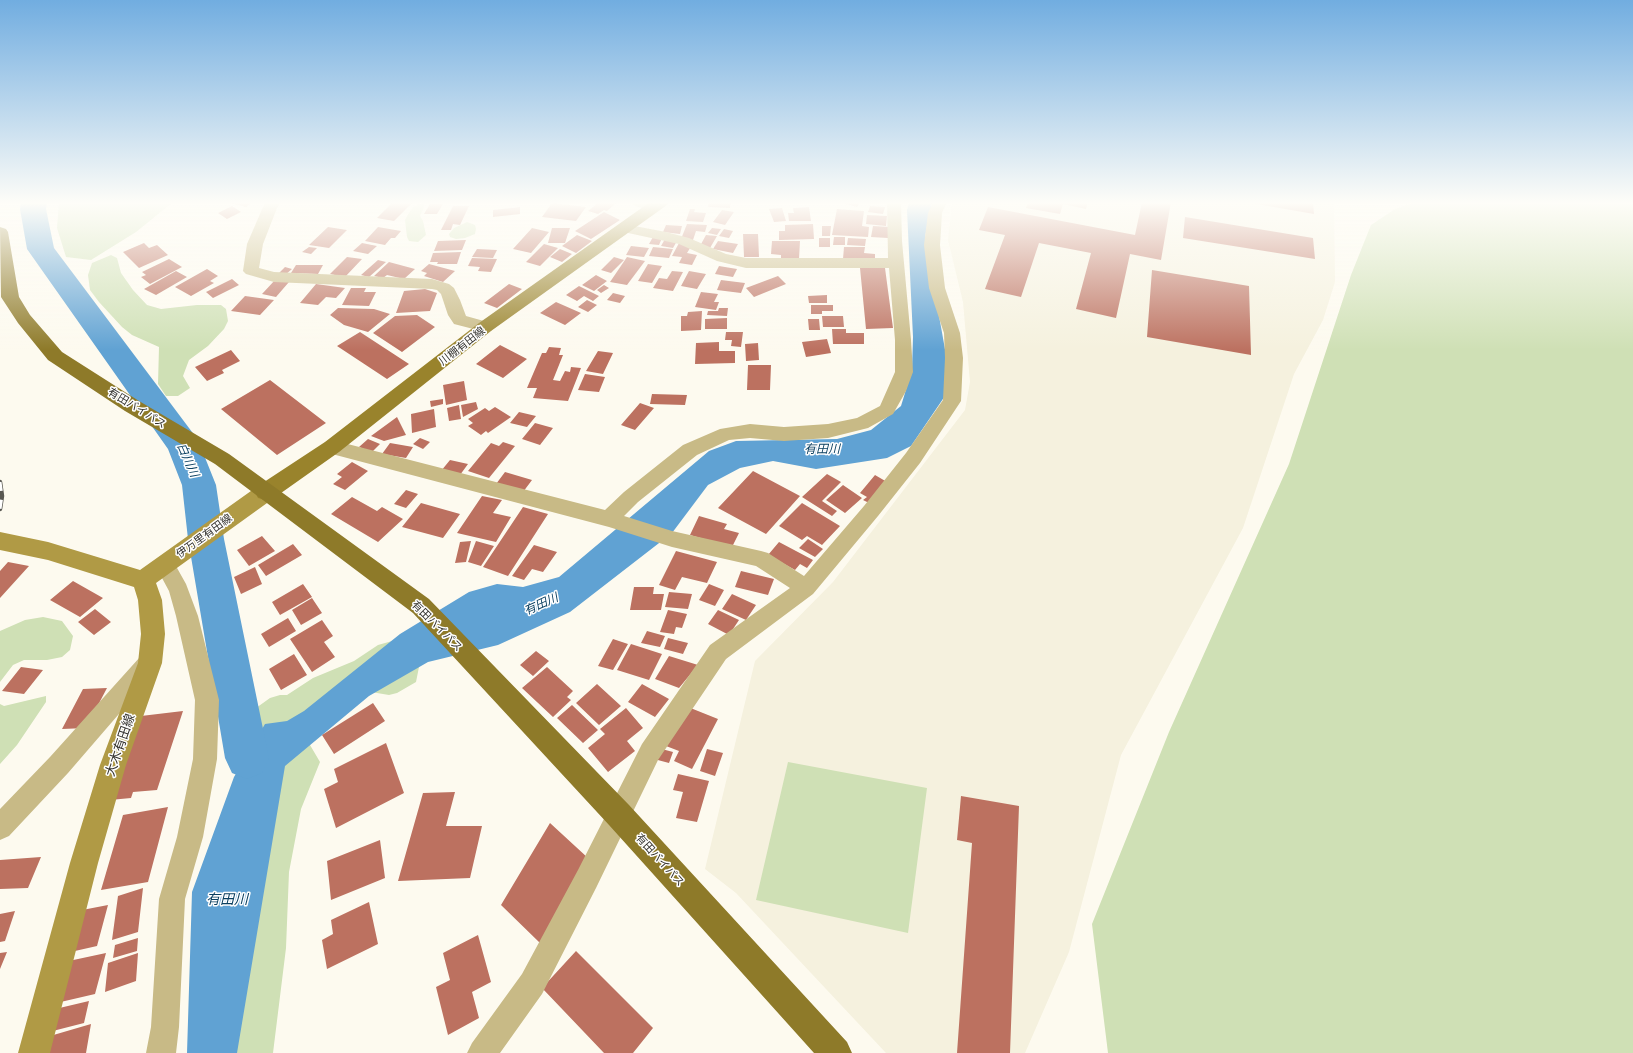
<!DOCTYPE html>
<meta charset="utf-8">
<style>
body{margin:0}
canvas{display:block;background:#fdfaef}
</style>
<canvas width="1633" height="1053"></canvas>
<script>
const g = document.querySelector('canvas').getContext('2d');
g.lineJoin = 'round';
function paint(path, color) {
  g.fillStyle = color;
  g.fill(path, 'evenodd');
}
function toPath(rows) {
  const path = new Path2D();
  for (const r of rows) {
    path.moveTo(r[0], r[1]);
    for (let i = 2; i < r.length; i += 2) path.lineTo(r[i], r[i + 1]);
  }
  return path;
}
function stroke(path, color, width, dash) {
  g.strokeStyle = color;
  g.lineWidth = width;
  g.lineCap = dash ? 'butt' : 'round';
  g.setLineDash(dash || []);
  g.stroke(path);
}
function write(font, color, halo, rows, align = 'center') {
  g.font = font + ' Barlow,"Noto Sans JP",sans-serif';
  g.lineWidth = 3;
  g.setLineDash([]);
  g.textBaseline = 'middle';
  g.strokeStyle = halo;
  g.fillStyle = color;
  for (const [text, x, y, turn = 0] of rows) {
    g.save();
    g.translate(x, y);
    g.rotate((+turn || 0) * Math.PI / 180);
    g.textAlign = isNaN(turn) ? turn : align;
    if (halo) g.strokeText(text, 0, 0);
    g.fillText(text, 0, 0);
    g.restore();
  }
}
const built = toPath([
 [952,202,1334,202,1335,282,1323,320,1294,374,1243,528,1121,755,1069,952,1025,1053,886,1053,736,893,705,869,755,661,833,582,965,410,970,382,963,302,948,240]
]);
const green = toPath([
 [59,202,173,202,136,232,91,260,66,257,57,228],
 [424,202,424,207,420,216,423,221,426,235,418,242,409,241,407,237,405,220,407,216,413,207],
 [1415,202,1633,202,1633,1053,1108,1053,1092,924,1169,732,1289,464,1351,275,1371,225,1395,209],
 [467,222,475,225,476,229,475,234,465,238,456,239,450,237,449,234,454,228],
 [111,255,117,258,121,273,133,290,147,305,161,309,197,305,221,305,226,309,228,321,224,329,208,346,189,360,183,376,190,388,178,396,166,396,158,384,159,347,132,335,122,327,99,302,90,290,88,275,92,263],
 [43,617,62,621,73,636,70,650,62,657,47,660,24,660,13,665,0,682,0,631,25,620],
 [392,641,419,667,416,682,397,693,389,695,371,692,322,703,265,733,258,727,253,719,255,715,256,708,270,698,280,695,287,695,313,678,354,661,378,645],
 [46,696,46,702,17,745,0,764,0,704,4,706],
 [291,741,310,745,320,762,301,809,289,872,286,948,273,1053,202,1053],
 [788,762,927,788,908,933,756,900]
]);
const water = toPath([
 [909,202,932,202,925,237,946,355,949,390,911,446,887,458,816,469,773,461,740,468,708,485,672,533,570,612,498,645,428,662,369,696,285,766,237,1053,187,1053,192,892,234,777,265,724,287,721,304,711,400,634,469,592,497,584,523,587,559,577,709,451,736,441,837,439,871,430,901,406,912,370,913,337,907,210]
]);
const river = toPath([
 [21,202,47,202,46,209,54,248,195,436,200,445,216,485,224,539,269,758,262,773,247,779,232,773,225,758,188,539,182,485,168,449,27,249,20,209,21,202]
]);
const building = toPath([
 [227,202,252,202,246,207],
 [393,202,412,203,394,221,377,218],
 [599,202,614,202,616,203,607,211,604,210,598,214,588,211],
 [709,202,731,202,730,208,708,207],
 [839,202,860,202,857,207],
 [1028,202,1088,202,1086,209,1063,204,1060,214,1026,208],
 [1142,202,1171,202,1161,260,1130,254,1116,318,1076,309,1091,253,1039,243,1021,297,985,289,1005,235,979,230,988,207,1135,235],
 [1251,202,1313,202,1314,214,1251,203],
 [552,203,586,207,576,221,542,217],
 [430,204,443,204,437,214,424,214],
 [232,206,241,212,227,219,218,213],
 [453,206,469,206,460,225,453,224,451,230,441,230],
 [870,206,885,207,883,214,868,212],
 [520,207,520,214,493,217,493,210],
 [809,207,811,221,789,221,788,213,794,213,793,208],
 [782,208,786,221,774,222,769,209],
 [690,209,695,209,694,212,706,213,703,222,686,221],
 [837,209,864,211,862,226,869,227,868,237,832,235],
 [722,210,734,212,725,225,713,222],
 [604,212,620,220,591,239,575,231],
 [867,215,887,216,886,226,866,224],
 [1185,217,1313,238,1315,259,1183,238],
 [687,224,707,225,705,232,696,231,693,240,681,239],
 [813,224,814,239,779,240,779,231,785,231,785,225],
 [666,225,682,226,680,234,663,232],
 [822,226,831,226,830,236,822,236],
 [873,226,890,227,888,238,871,237],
 [328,227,347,230,329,248,309,245],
 [378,227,401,231,395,238,391,238,385,245,365,241],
 [532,228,549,232,531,253,513,249],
 [552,228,570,228,565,243,548,243],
 [712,228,721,229,717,235,708,233],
 [724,229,733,231,729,238,719,236],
 [743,234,758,234,759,257,744,257],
 [577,235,592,241,576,253,562,246],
 [706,235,717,236,710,248,700,246],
 [653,237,662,238,659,245,649,244],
 [834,237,845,237,845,245,833,245],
 [819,238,830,238,830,247,819,247],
 [848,238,866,239,865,246,847,245],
 [665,239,677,241,673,248,661,246],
 [466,240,462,250,434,251,438,241],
 [718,241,738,244,733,253,713,249],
 [772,241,800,241,799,259,781,259,781,255,771,254],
 [144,243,149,248,157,245,168,255,139,268,123,252],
 [362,243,377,246,368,254,353,251],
 [679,243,692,245,687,253,697,255,692,265,679,263,682,257,672,256],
 [544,244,558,248,540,266,526,262],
 [631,246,649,248,644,257,626,255],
 [309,247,317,248,311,254,302,252],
 [653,247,673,249,669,258,649,256],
 [844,247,865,247,864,253,875,254,875,260,843,259],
 [477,249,497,250,493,258,472,257],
 [560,249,572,254,562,262,550,257],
 [461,252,457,264,437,264,438,262,430,262,433,253],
 [347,257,362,259,345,277,330,274],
 [614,257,624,260,611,273,601,270],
 [627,257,645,261,627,285,610,282],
 [472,258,497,259,491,272,478,271,480,267,468,266],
 [169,259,182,267,150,284,141,277,146,275,142,272],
 [378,260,386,262,369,277,361,275],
 [389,262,415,269,404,279,387,275,383,278,374,276],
 [429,264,455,271,443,282,424,276,427,273,421,271],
 [648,264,662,266,652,283,638,281],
 [296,265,323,265,318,274,291,273],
 [719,266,737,269,733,277,715,274],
 [285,267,292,269,285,275,278,274],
 [860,268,885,268,893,328,866,329],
 [207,269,218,276,210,281,214,283,191,296,175,287],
 [1152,270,1249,286,1251,355,1147,337],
 [176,271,187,277,156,295,144,289],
 [672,271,683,272,673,291,653,288,659,278,667,279],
 [689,271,706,274,697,289,681,286],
 [596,275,607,281,594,291,582,285],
 [778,276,786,284,754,297,746,288],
 [232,279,239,285,213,298,206,292],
 [275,280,289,282,276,297,262,294],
 [721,280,745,283,741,293,717,290],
 [316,284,345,288,336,298,326,297,318,305,300,303],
 [509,284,522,289,497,308,484,303],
 [604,285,609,288,601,293,597,290],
 [579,286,599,296,593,301,584,296,577,301,566,295],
 [351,288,366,288,364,292,376,292,369,306,342,305],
 [425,289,437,293,430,311,396,313,404,291],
 [701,292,718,294,714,302,719,302,716,310,695,307],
 [613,293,625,296,620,303,607,300],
 [827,295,827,303,809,303,808,296],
 [245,296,274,300,260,315,231,311],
 [587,300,597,305,588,312,578,307],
 [556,302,581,313,565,325,540,313],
 [811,305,833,305,833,311,822,311,822,314,811,314],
 [338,308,374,309,390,314,368,332,344,325,330,315],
 [719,308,728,308,727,316,707,315,708,311,718,311],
 [702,311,701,330,681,331,681,316,687,316,688,312],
 [417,315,435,327,402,352,373,333,395,316],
 [822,316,843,316,844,327,823,327],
 [727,318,727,329,705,329,705,319],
 [808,319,819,319,820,330,809,330],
 [832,329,846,329,846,333,864,333,864,344,833,344],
 [360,332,409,364,387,379,337,346],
 [726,332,743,332,741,347,731,346,732,340,725,340],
 [827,339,831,353,806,357,802,342],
 [719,342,719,351,735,351,735,363,695,364,696,343],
 [758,343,759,360,746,361,745,344],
 [500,345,527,359,503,378,476,364],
 [549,347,561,348,559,355,563,355,553,380,560,381,565,371,570,372,571,367,581,368,568,401,533,398,537,388,527,388,542,353,546,353],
 [231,350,240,361,222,370,224,373,207,381,195,367],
 [598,351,613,353,603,374,586,371],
 [748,365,771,365,770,390,747,390],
 [585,374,605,377,599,392,578,390],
 [270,380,326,423,277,455,221,409],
 [464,381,467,400,446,405,443,385],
 [652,394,687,395,685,405,650,404],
 [443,399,443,404,431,407,430,401],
 [476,402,478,409,463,417,461,405],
 [640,403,654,408,635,430,621,425],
 [459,405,461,419,449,421,447,408],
 [495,407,511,417,488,433,486,431,481,435,468,426,473,423,468,419,485,408,489,411],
 [434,409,436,427,412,433,411,414],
 [519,412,536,416,527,427,510,423],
 [397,417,406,435,384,441,371,436],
 [535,423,553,428,540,445,522,439],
 [420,438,430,442,423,449,413,444],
 [368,439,380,444,372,452,359,447],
 [503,442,515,446,489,478,468,471,491,443,499,446],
 [390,443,413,447,406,458,382,454],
 [450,460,468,464,460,475,441,471],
 [352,462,368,471,345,490,333,484,342,477,337,474],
 [753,471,800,496,766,534,718,508],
 [505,472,532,480,523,492,496,484],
 [827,474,841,482,822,501,837,511,832,516,802,497],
 [875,475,887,482,869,503,863,500,867,497,860,493],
 [843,485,862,498,845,513,826,500],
 [406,490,418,494,406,508,394,504],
 [482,496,502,500,493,513,511,517,496,542,457,533],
 [352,497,377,511,382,507,403,519,378,542,331,514],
 [421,503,460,514,443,538,402,527],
 [802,503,840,526,822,545,807,536,802,540,779,526],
 [523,507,548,514,508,576,483,567],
 [699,516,727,524,724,529,739,533,732,547,690,535],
 [262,536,275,551,249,566,237,550],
 [808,539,823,549,815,557,799,548],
 [471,541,466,562,455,563,460,542],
 [476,541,494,546,481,566,468,562],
 [779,542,813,560,807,568,800,564,795,570,768,555],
 [293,544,302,555,266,576,258,565],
 [534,545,557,552,543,572,532,569,524,580,512,576],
 [676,551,717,562,707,583,682,577,675,590,659,585],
 [8,562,29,566,0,598,0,571],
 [255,567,262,584,241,594,234,577],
 [741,571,774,579,768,595,735,587],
 [73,581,103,598,80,617,50,600],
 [303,584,312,597,280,615,272,602],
 [709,584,724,590,715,606,699,600],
 [634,587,654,587,653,594,664,594,661,610,630,610],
 [669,592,692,594,688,609,665,607],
 [732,594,756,605,746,620,722,609],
 [312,598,322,613,301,625,292,610],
 [95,609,111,622,94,635,78,622],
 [668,610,687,614,682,628,676,627,674,634,660,632],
 [718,610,739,620,729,635,708,624],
 [288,618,296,631,269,647,261,634],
 [322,620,333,636,324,642,335,657,312,672,290,639],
 [647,631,665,636,660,647,641,643],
 [668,638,688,643,683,654,664,649],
 [613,639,628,644,613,670,598,666],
 [631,644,662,654,649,680,617,670],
 [536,651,549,661,533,676,520,665],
 [294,654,307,675,281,690,269,669],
 [669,656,698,665,679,688,655,679],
 [21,667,43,670,24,694,2,691],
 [547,667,573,691,567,697,571,700,553,717,522,688],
 [597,684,621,706,599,725,576,703],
 [642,684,669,699,655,717,628,702],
 [107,688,86,728,62,729,83,689],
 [373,703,385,721,334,754,322,735],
 [572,705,598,730,583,743,557,718],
 [688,707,718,719,692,769,674,761,679,751,666,746],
 [626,708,643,728,627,741,635,751,608,772,588,748,605,734,600,729],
 [183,711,157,790,133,792,131,798,110,800,141,716],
 [386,743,404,793,336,828,324,789,338,782,334,769],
 [658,748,673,752,669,763,654,759],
 [707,749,723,753,715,776,700,771],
 [678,774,709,781,697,822,676,818,683,792,673,790],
 [455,792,446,826,482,826,470,878,398,881,423,793],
 [961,796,1019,806,1010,1053,957,1053,972,843,957,840],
 [168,807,148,882,101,890,123,815],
 [550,823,588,858,540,943,501,905],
 [380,840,385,878,331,900,327,861],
 [41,857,28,888,0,889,0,860],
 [143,888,138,932,112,940,118,896],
 [369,902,378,944,327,969,322,940,333,934,331,920],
 [108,905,97,946,66,953,77,911],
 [15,911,5,941,0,942,0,914],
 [478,935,491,982,472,992,479,1018,448,1035,436,987,450,980,443,953],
 [138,938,137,951,113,958,115,945],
 [576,951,653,1028,633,1053,604,1053,542,988],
 [7,952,0,969,0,953],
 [106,953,95,994,52,1004,64,962],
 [138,953,136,981,105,992,108,963],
 [89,1001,84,1023,45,1033,51,1010],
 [91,1024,86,1053,47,1053,50,1036]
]);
const minor = toPath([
 [266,202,281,202,277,208,263,244,259,268,274,272,432,279,449,284,454,288,460,300,466,316,491,323,493,327,491,331,485,332,454,324,448,315,441,294,437,290,432,289,274,282,246,274,243,271,247,244,263,207,266,202],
 [631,202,651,202,657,205,659,208,657,211,652,212,633,205,631,202],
 [887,202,901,202,902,241,911,340,913,372,906,391,893,414,868,428,828,438,784,441,750,438,729,440,697,455,638,502,624,516,672,531,761,551,768,553,804,576,864,506,906,453,943,400,945,358,944,333,929,288,924,245,928,213,933,202,947,202,942,213,940,245,945,288,960,333,963,358,961,401,920,463,878,516,813,594,726,659,658,760,596,888,542,994,500,1053,467,1053,472,1043,522,974,578,870,642,744,710,645,790,588,756,566,672,547,609,527,332,454,325,452,323,447,325,442,332,440,605,510,624,492,683,445,720,429,750,424,784,427,828,424,857,418,880,406,895,372,895,340,889,268,746,268,717,261,679,244,619,231,617,228,619,225,624,224,666,232,689,238,726,254,746,258,888,258,887,202],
 [165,557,172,559,186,584,198,616,219,700,217,759,203,837,185,899,179,1027,176,1053,146,1053,151,1027,159,899,177,837,193,759,195,700,176,616,169,591,155,565,158,559,165,557],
 [148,654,156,657,159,664,156,671,68,773,9,836,0,840,0,809,50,757,140,657,148,654]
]);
const secondary = toPath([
 [266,484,274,486,277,492,274,498,156,583,162,600,165,634,162,663,126,765,98,863,50,1053,18,1053,70,863,100,765,138,663,141,634,138,600,134,587,48,560,0,550,0,532,48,542,140,570,258,486,266,484]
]);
const primary = toPath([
 [650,202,669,202,667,205,491,331,339,452,274,498,266,500,258,498,255,492,258,486,325,442,479,323,650,202]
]);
const trunk = toPath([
 [0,227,6,229,8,232,19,297,30,315,62,352,139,401,229,454,429,599,629,805,847,1042,852,1053,814,1053,609,825,413,613,215,464,125,411,48,360,18,323,1,297,0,227]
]);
const rail = toPath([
 [0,482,2,496,0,509]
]);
const streetNames = [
 ["川棚有田線",462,346,-38],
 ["有田バイパス",137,408,32],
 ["伊万里有田線",204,536,-36],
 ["有田バイパス",437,626,45],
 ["有田バイパス",660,860,48]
];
const waterNames = [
 ["有田川",822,449],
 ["白川川",188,460,66],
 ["有田川",541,604,-24]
];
const nearStreetnames = [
 ["大木有田線",120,745,-71]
];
const nearWaternames = [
 ["有田川",227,899]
];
paint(built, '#f5f1de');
paint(green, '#cfe0b5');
paint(water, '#60a2d3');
paint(river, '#60a2d3');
paint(building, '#bc7160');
paint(minor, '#c8ba86');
paint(secondary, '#b09a45');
paint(primary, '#99832c');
paint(trunk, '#8e7a29');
stroke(rail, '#595852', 4.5);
stroke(rail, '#fff', 3, [9]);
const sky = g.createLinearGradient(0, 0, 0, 350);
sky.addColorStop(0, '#71ade0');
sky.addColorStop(0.58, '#fefdf8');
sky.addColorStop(1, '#fefdf800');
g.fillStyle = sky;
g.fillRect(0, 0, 1633, 350);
write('11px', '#33322e', '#fff', streetNames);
write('italic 12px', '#0a3f60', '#fff', waterNames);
write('13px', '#33322e', '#fff', nearStreetnames);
write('italic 14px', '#0a3f60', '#fff', nearWaternames);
</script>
